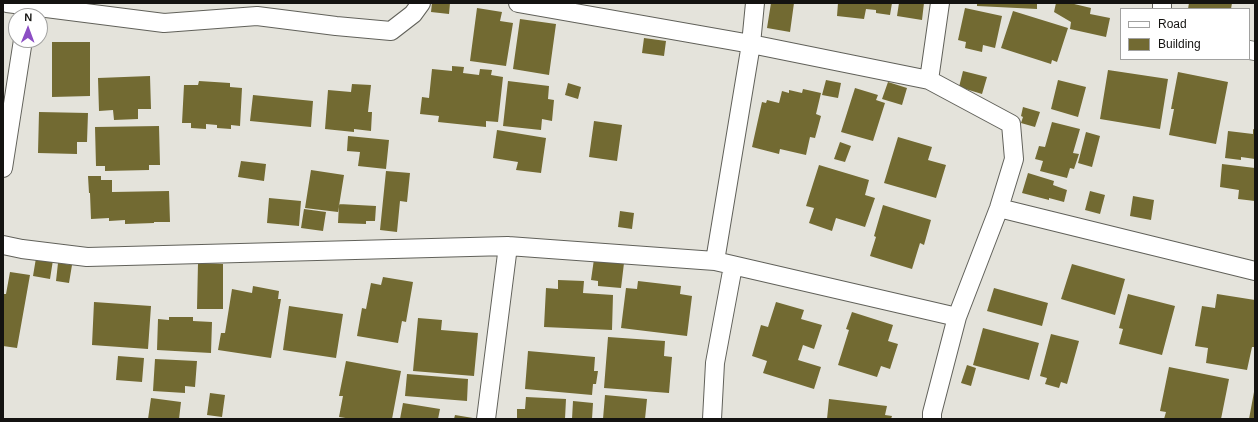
<!DOCTYPE html>
<style>
body{margin:0}
#map{position:relative;width:1258px;height:422px;overflow:hidden;background:#e4e3db;font-family:Arial,sans-serif}
canvas{display:block}
.frame{position:absolute;inset:0;border:4px solid #141311;pointer-events:none}
.legend{position:absolute;left:1120px;top:8px;width:130px;height:52px;box-sizing:border-box;background:#fff;border:1px solid #a1a1a0;margin:0;padding:5px 7px;list-style:none;font-size:12px;color:#141311}
.legend li{display:flex;align-items:center;gap:8px;height:20px}
.legend b{width:20px;border:1px solid #a1a1a0}
.north{position:absolute;left:8px;top:8px;width:40px;height:40px;box-sizing:border-box;background:#fff;border:1px solid #a1a1a0;border-radius:50%;rotate:1deg;font-size:11px;font-weight:700;line-height:16px;text-align:center;color:#141311}
.north::after{content:'';display:block;margin:auto;width:14px;height:18px;background:#8c4ec4;clip-path:polygon(50% 0,100% 100%,50% 72%,0 100%)}
</style>
<div id="map">
<canvas width="1258" height="422"></canvas>
<div class="frame"></div>
<ul class="legend">
<li><b style="height:5px;background:#fff"></b>Road</li>
<li><b style="height:11px;background:#726a32"></b>Building</li>
</ul>
<div class="north">N</div>
</div>
<script>
const g = document.querySelector('canvas').getContext('2d');
g.lineJoin = 'round';
function paint(path, color) {
  g.fillStyle = color;
  g.fill(path, 'evenodd');
}
function toPath(rows) {
  const path = new Path2D();
  for (const r of rows) {
    path.moveTo(r[0], r[1]);
    for (let i = 2; i < r.length; i += 2) path.lineTo(r[i], r[i + 1]);
  }
  return path;
}
function stroke(path, color, width, dash) {
  g.strokeStyle = color;
  g.lineWidth = width;
  g.lineCap = dash ? 'butt' : 'round';
  g.setLineDash(dash || []);
  g.stroke(path);
}
const building = toPath([
 [432,3,450,3,449,14,431,12],
 [771,3,794,3,790,32,767,28],
 [838,3,892,3,890,15,876,13,876,10,866,9,864,19,837,16],
 [899,3,924,3,922,20,897,16],
 [977,3,1037,3,1037,9,977,6],
 [1056,3,1070,3,1091,8,1090,14,1110,18,1106,37,1070,29,1071,22,1054,12],
 [1189,3,1232,3,1231,9,1188,9],
 [477,8,502,12,500,21,513,23,506,66,470,61],
 [965,8,1002,16,995,48,983,45,982,52,965,48,966,42,958,40],
 [1013,11,1068,28,1057,62,1052,60,1051,64,1001,48],
 [520,19,556,24,549,75,513,69],
 [644,38,666,41,664,56,642,53],
 [52,42,90,42,90,96,52,97],
 [452,66,464,67,463,73,479,75,480,69,492,70,491,75,503,77,498,122,486,121,486,127,438,122,439,116,420,114,422,97,429,98,432,69,452,71],
 [1108,70,1168,79,1160,129,1100,119],
 [963,71,987,77,982,94,959,87],
 [1178,72,1228,82,1216,144,1169,135,1174,109,1171,109],
 [150,76,151,109,138,109,138,119,114,120,113,110,99,111,98,78],
 [826,80,841,83,838,98,822,95],
 [1058,80,1086,87,1078,117,1051,109],
 [199,81,230,83,230,87,242,88,240,126,231,125,231,129,217,128,217,125,206,124,206,129,191,128,191,123,182,123,184,85,198,85],
 [508,81,549,86,548,99,554,100,552,121,542,119,541,130,503,126],
 [888,82,907,88,902,105,882,99],
 [568,83,581,87,578,99,565,95],
 [352,84,371,85,368,112,372,112,371,131,354,129,354,132,325,129,328,90,351,92],
 [855,88,878,95,876,100,885,103,873,141,841,132],
 [803,89,821,93,816,114,821,116,815,138,810,137,806,155,780,149,779,154,752,147,762,102,766,103,767,100,779,103,782,91,789,93,789,90,802,93],
 [253,95,313,101,311,127,250,121],
 [1023,107,1040,112,1035,127,1021,123,1023,117,1021,116],
 [39,112,88,113,87,142,77,142,77,154,38,153],
 [594,121,622,125,617,161,589,157],
 [1052,122,1080,129,1073,153,1079,154,1074,169,1070,168,1067,178,1040,171,1043,161,1035,159,1039,146,1045,147],
 [159,126,160,165,149,165,149,170,105,171,105,166,96,166,95,127],
 [1253,129,1255,130,1255,159,1241,157,1241,160,1225,158,1228,131,1253,134],
 [497,130,546,138,541,173,516,170,518,162,493,158],
 [1086,132,1100,136,1092,167,1078,163],
 [348,136,389,140,386,169,358,166,360,152,347,151],
 [898,137,932,147,928,160,946,165,936,198,884,183],
 [840,142,851,146,845,162,834,159],
 [241,161,266,164,264,181,238,177],
 [1222,164,1255,168,1255,201,1238,199,1239,190,1220,187],
 [819,165,869,180,865,195,875,198,865,227,836,218,832,231,809,223,814,208,806,206],
 [311,170,344,175,338,212,305,208],
 [386,171,410,173,407,202,400,201,397,232,380,230],
 [1028,173,1054,181,1053,185,1067,190,1064,202,1049,198,1049,200,1022,193],
 [88,176,101,176,101,180,112,180,112,192,169,191,170,222,154,222,154,223,125,224,125,220,109,221,109,218,91,219,90,193,89,193],
 [1090,191,1105,195,1100,214,1085,210],
 [1133,196,1154,200,1151,220,1130,216],
 [269,198,301,201,299,226,267,223],
 [339,204,376,206,375,221,366,221,366,224,338,223],
 [883,205,931,220,924,245,920,243,912,269,870,256,876,237,874,236],
 [304,209,326,212,323,231,301,228],
 [620,211,634,213,632,229,618,227],
 [36,258,53,260,50,279,33,276],
 [594,259,624,263,621,288,598,286,598,281,591,280],
 [58,263,72,265,69,283,56,281],
 [198,263,223,264,223,309,197,309],
 [1072,264,1125,279,1115,315,1061,299],
 [10,272,30,275,17,348,3,346,3,294,6,294],
 [383,277,413,282,406,322,402,321,398,343,357,336,362,308,366,309,371,283,381,285],
 [558,280,584,281,583,293,613,295,612,330,544,327,546,288,558,289],
 [638,281,681,286,680,294,692,296,687,336,621,328,626,288,637,289],
 [253,286,279,291,278,299,281,299,271,358,218,350,221,333,225,333,232,289,252,293],
 [994,288,1048,303,1042,326,987,311],
 [1128,294,1175,306,1162,355,1119,344,1123,329,1119,328],
 [1217,294,1255,300,1255,347,1252,347,1247,370,1206,363,1208,348,1195,346,1202,306,1215,308],
 [94,302,151,306,148,349,92,345],
 [776,302,804,310,801,319,822,325,814,349,803,345,798,360,821,367,814,389,763,373,767,361,752,356,761,325,768,327],
 [289,306,343,314,336,358,283,350],
 [852,312,893,325,888,341,898,344,890,369,881,366,877,377,838,365,849,330,846,329],
 [169,317,193,317,193,321,212,322,211,353,157,350,158,319,169,320],
 [418,318,442,320,441,330,478,333,474,376,413,371],
 [983,328,1039,343,1029,380,973,365],
 [1051,334,1079,341,1067,384,1061,382,1059,388,1045,384,1047,378,1040,376],
 [608,337,665,341,664,356,672,357,669,393,604,388],
 [528,351,595,357,594,371,598,371,596,384,593,384,592,395,525,389],
 [118,356,144,358,142,382,116,380],
 [155,359,197,361,195,387,185,386,185,393,153,391],
 [346,361,401,371,392,419,352,419,339,417,343,396,339,396],
 [967,365,976,368,971,386,961,383],
 [1169,367,1229,379,1221,419,1164,419,1166,412,1160,411],
 [407,374,468,379,467,401,405,396],
 [1254,392,1255,419,1249,419],
 [210,393,225,395,222,417,207,415],
 [605,395,647,399,645,419,603,419],
 [526,397,566,399,565,419,517,419,517,409,525,409],
 [151,398,181,402,179,419,148,419],
 [829,399,887,406,885,415,892,416,891,419,827,419],
 [573,401,593,403,592,419,572,419],
 [403,403,440,409,438,419,400,419],
 [455,415,473,418,473,419,454,419]
]);
const street = toPath([
 [7,3,164,23,257,16,336,26,391,31,413,14,421,3],
 [518,3,751,44,929,80,1011,124,1014,159,999,208,957,317,932,413,932,419],
 [1162,9,1162,3],
 [1249,50,1255,51],
 [929,80,940,3],
 [3,168,23,40],
 [999,208,1255,271],
 [3,245,22,249,87,257,508,246,715,261,957,317],
 [715,261,751,44,755,3],
 [486,419,508,246],
 [712,419,715,363,733,266]
]);
paint(building, '#726a32');
stroke(street, '#61615a', 20);
stroke(street, '#fff', 18);
</script>
